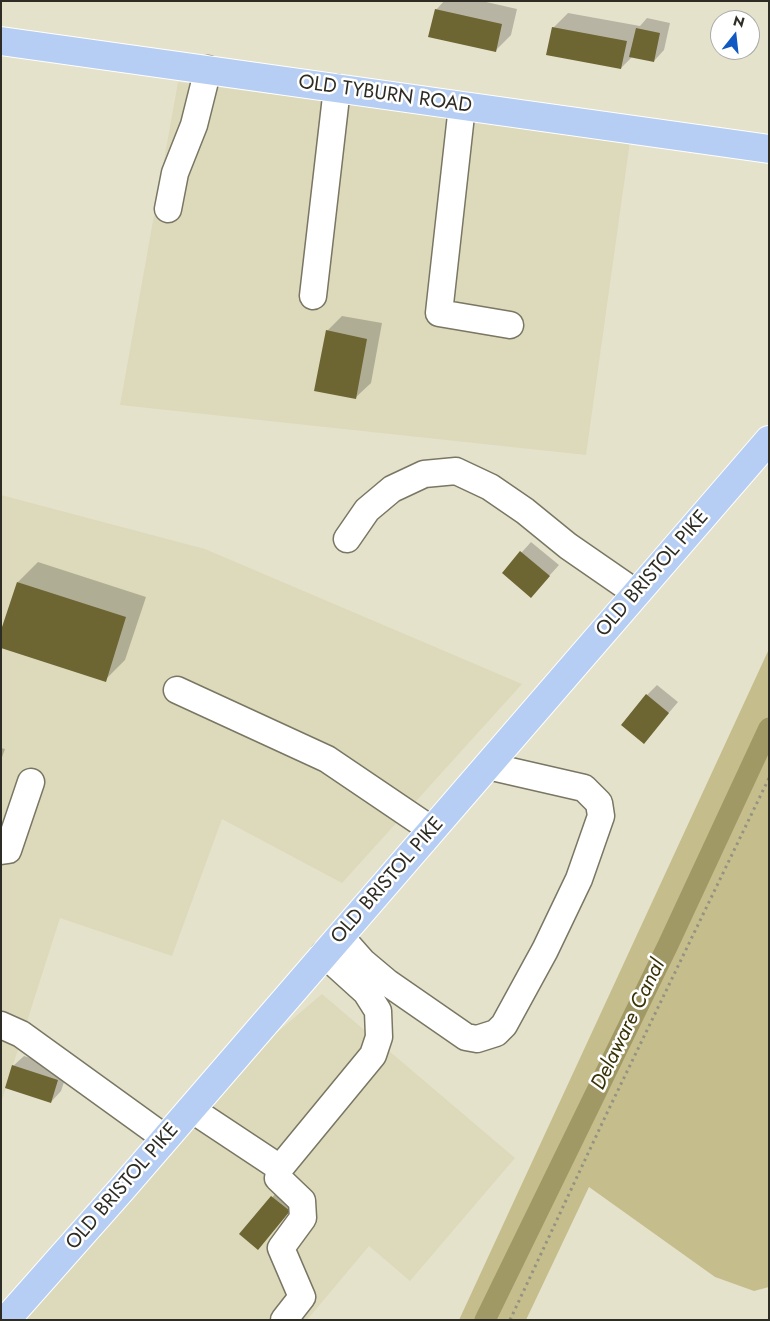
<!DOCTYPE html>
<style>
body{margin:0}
#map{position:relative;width:770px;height:1321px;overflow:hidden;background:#e5e2cc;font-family:Jost,sans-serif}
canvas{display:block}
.frame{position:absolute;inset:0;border:2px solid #2e2d25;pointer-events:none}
.north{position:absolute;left:710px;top:10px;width:50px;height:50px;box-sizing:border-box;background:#fff;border:1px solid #ababa8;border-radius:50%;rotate:16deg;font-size:14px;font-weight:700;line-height:20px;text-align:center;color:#2e2d25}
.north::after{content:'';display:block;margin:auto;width:18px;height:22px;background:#1158c2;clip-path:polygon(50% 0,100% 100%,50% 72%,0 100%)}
</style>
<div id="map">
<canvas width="770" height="1321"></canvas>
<div class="frame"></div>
<div class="north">N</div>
</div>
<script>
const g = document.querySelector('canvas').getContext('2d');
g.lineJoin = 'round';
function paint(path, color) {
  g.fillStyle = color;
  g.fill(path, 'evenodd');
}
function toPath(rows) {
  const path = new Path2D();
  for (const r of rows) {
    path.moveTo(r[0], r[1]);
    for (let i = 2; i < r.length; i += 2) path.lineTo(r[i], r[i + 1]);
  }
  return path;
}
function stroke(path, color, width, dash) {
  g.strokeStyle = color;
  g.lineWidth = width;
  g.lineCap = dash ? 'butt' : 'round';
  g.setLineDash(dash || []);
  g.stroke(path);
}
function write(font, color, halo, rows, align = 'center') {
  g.font = font + ' Jost,sans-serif';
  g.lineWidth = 5;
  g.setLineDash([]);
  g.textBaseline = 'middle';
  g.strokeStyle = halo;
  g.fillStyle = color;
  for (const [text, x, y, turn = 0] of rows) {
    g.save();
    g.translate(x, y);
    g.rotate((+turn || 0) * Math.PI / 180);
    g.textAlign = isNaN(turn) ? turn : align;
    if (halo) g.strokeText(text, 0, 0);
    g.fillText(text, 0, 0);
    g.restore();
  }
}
const built = toPath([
 [178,82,630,141,586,455,120,405],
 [1,495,205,549,522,684,342,883,222,819,172,956,60,918,1,1103],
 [322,994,515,1158,410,1281,369,1246,307,1320,1,1320,27,1277,130,1158]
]);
const green = toPath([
 [769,649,769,1287,754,1291,715,1277,589,1187,526,1320,459,1320]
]);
const shadow = toPath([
 [444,1,482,1,517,9,511,35,496,50,436,10],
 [568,13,640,26,647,18,670,23,664,50,654,61,633,56,621,68,553,28],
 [342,316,382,323,371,383,355,398,327,331],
 [531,542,559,565,531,596,504,572],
 [38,562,146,597,125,660,105,680,18,582],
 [657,685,678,702,644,742,647,695],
 [1,748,5,749,1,760],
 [24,1056,68,1070,61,1091,51,1102,13,1066],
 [282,1186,299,1200,258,1248,241,1234]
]);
const canal = toPath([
 [485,1320,668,945,769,728]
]);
const building = toPath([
 [435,9,502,24,496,52,428,37],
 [552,27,627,41,621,69,546,55],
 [636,28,660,33,654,62,629,57],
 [326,330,367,339,356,399,314,391],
 [520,551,550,576,531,598,502,573],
 [17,582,126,617,106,682,1,648,1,630],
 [646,694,669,713,644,744,621,725],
 [12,1065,58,1080,51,1103,5,1088],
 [271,1196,290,1211,258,1250,239,1234]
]);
const path = toPath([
 [510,1320,606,1115,769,778]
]);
const minor = toPath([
 [462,106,439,313,510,325],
 [168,209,175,173,194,125,208,69],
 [313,296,337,88],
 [347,539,367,510,392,489,424,474,456,471,490,487,525,511,568,546,636,593],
 [177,690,327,759,432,830],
 [1,851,8,850,31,782],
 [340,936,363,962,388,983,466,1037,477,1039,496,1033,504,1025,545,950,579,879,601,816,599,803,584,788,488,766],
 [1,1025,21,1034,165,1138],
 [191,1109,280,1168,373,1055,379,1037,378,1011,366,992,324,954],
 [280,1168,278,1178,302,1201,303,1218,281,1248,302,1297,284,1320]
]);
const major = toPath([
 [1,41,769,149],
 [6,1320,121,1190,769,440]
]);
const streetNames = [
 ["OLD TYBURN ROAD",385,95,8],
 ["OLD BRISTOL PIKE",653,574,-49],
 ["OLD BRISTOL PIKE",388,881,-49],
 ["OLD BRISTOL PIKE",123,1187,-49]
];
const waterNames = [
 ["Delaware Canal",629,1025,-64]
];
paint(built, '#ddd9bb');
paint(green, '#c5be8c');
paint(shadow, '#0003');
stroke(canal, '#a19965', 21);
paint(building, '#6d6532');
stroke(minor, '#797663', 29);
stroke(major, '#fff', 30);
stroke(path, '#949282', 3, [2.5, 4]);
stroke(minor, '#fff', 26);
stroke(major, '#b6cef4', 28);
write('20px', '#2e2d25', '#fff', streetNames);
write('italic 21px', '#393306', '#fff', waterNames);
</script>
